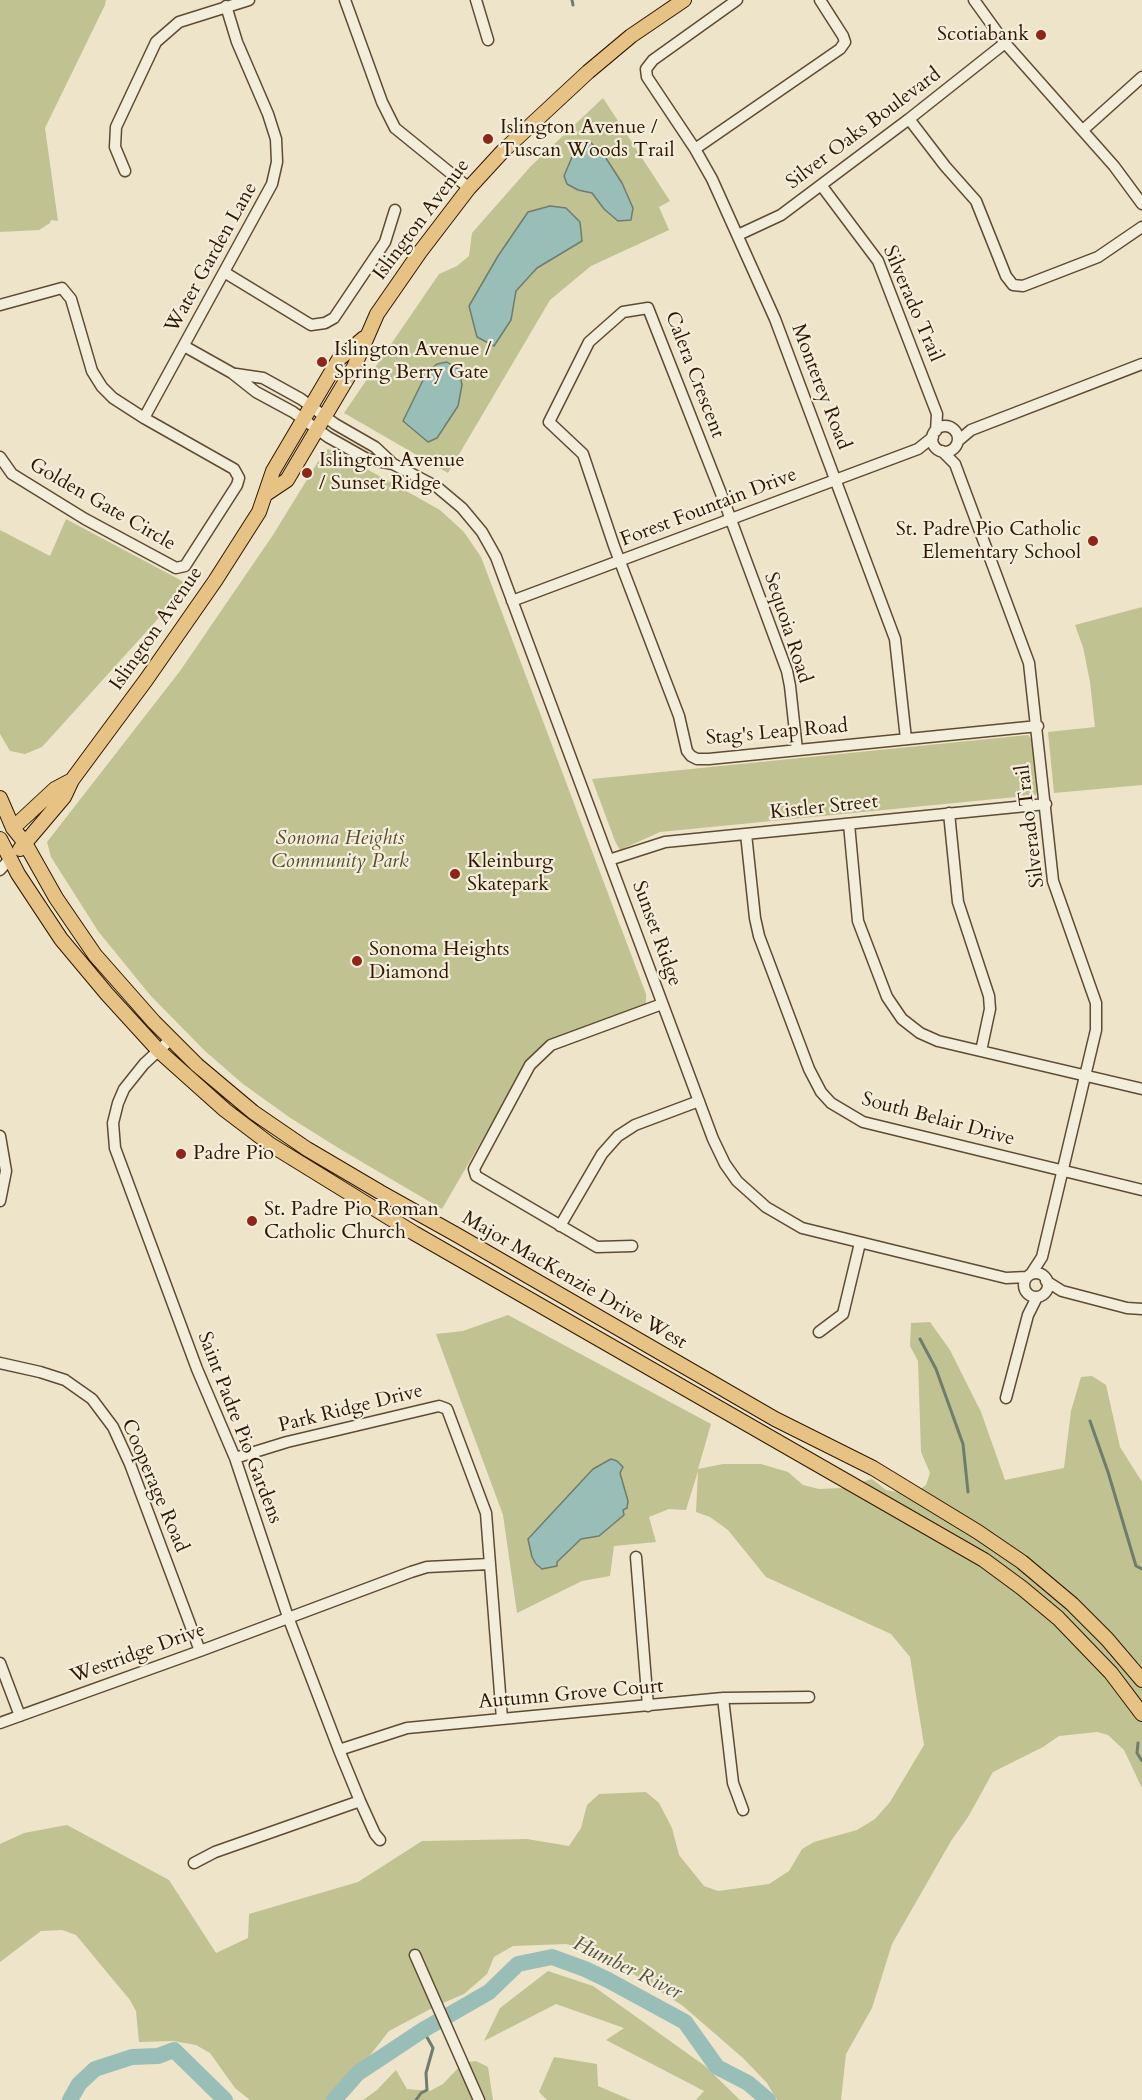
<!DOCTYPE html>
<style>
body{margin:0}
canvas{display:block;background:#ede4c9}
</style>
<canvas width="1142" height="2100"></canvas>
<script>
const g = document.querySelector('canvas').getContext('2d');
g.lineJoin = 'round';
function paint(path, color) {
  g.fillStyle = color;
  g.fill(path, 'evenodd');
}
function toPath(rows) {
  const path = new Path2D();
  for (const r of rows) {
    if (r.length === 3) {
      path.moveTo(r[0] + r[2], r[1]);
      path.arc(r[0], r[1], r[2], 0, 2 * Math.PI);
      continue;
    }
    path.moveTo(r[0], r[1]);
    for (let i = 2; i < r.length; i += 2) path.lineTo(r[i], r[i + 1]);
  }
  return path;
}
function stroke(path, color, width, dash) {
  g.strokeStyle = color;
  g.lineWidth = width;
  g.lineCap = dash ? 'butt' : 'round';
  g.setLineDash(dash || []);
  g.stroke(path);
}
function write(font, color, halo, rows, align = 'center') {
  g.font = font + ' Cardo,serif';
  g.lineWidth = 4.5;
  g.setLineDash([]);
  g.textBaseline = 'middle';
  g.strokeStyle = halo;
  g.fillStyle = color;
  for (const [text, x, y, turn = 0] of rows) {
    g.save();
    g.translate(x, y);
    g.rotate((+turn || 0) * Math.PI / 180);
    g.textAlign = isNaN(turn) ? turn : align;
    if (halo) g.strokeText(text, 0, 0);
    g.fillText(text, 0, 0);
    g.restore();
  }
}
const green = toPath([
 [0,0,106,0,105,5,45,128,58,221,51,220,50,223,39,230,0,232],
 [603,98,670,201,659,207,669,230,591,266,550,300,448,473,344,413,439,274,457,266,469,256,472,233,531,166],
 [328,449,333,450,440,510,464,532,481,557,646,994,646,1003,644,1005,565,1034,528,1061,442,1209,340,1149,289,1117,243,1084,205,1051,150,995,98,931,51,857,47,842,180,671,273,535,324,452],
 [66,519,184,582,175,600,42,747,25,754,10,751,0,734,0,530,50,556],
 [1142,607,1142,785,1054,793,1048,732,1095,727,1090,682,1083,647,1075,625],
 [1028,735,1033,741,1038,785,1036,795,660,832,620,850,615,841,592,779],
 [508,1315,711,1424,698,1469,723,1464,761,1464,788,1472,803,1485,819,1489,842,1488,872,1479,886,1490,909,1494,916,1492,926,1485,930,1473,921,1452,918,1361,910,1346,911,1323,930,1322,950,1350,981,1412,1005,1480,1064,1468,1071,1411,1081,1377,1092,1376,1106,1385,1120,1447,1142,1482,1142,1788,1124,1750,1108,1735,1097,1732,1059,1736,1043,1747,993,1772,968,1817,951,1841,892,1944,872,2008,846,2054,841,2100,777,2100,767,2083,744,2059,683,2006,601,1953,566,1944,513,1946,494,1957,487,1974,464,1994,436,2006,389,2031,349,2082,328,2100,250,2100,235,2088,210,2053,196,2045,173,2041,139,2042,136,2011,130,2000,76,1935,62,1930,41,1931,0,1962,0,1844,24,1833,67,1825,169,1880,216,1953,248,1938,249,1914,358,1882,422,1841,527,1839,569,1846,581,1828,587,1805,599,1794,646,1792,659,1803,672,1828,679,1855,704,1886,718,1891,769,1884,789,1871,802,1849,814,1842,857,1830,875,1819,890,1802,924,1745,910,1657,891,1634,766,1577,728,1530,710,1517,696,1512,698,1471,686,1510,669,1509,649,1517,656,1542,614,1546,610,1576,582,1581,517,1613,503,1515,436,1334,463,1331],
 [548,1971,593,1986,705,2066,740,2100,696,2100,704,2091,606,2040,624,2028,556,2004,484,2041,500,2008],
 [554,2057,597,2064,598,2086,631,2100,547,2100,539,2092],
 [476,2061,488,2067,493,2100,363,2100,377,2090,396,2070,407,2089,430,2091,443,2084,463,2063]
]);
const water = toPath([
 [590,142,604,155,622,183,633,208,631,220,618,221,604,209,592,193,578,190,567,184,564,176,572,157,590,142],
 [550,206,566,208,580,222,582,241,537,268,516,291,511,320,494,346,477,337,469,306,498,256,528,212,550,206],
 [447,362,459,370,462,385,458,406,437,438,428,442,403,421,427,372,437,364,447,362],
 [611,1459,617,1461,623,1467,620,1473,628,1501,627,1508,623,1510,624,1515,599,1536,581,1539,557,1562,557,1566,542,1569,536,1564,532,1557,528,1539,593,1469,611,1459]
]);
const stream = toPath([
 [572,0,573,5],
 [920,1339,936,1369,963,1444,968,1492],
 [1090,1421,1108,1472,1136,1566,1142,1569],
 [1138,1743,1137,1753,1142,1761],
 [416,2100,421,2093,427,2090,426,2073,433,2048,423,2030]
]);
const river = toPath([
 [70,2100,79,2084,95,2069,132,2057,158,2056,174,2050,225,2100],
 [334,2100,358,2073,423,2030,489,1992,518,1964,552,1957,585,1969,608,1980,685,2022,717,2067,748,2083,768,2100]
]);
const minor = toPath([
 [345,0,382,102,395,128,469,188],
 [476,0,488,40],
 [737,0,653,60,646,69,647,77,695,149,712,179,775,319,895,639,906,739],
 [974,0,1005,43,1114,166,1142,204],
 [909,119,945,166,976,201,1006,276,1013,285,1023,286,1098,257,1142,227],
 [1083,130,1142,77],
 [695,149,840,49,845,42,843,36,820,0],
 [125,171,115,147,116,127,156,42,179,22,249,0],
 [821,185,878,261,937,414,936,431],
 [738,235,781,215,909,119,1005,43],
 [224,272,311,325,325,323,334,318,385,242,395,210],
 [0,305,62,288,71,299,92,371,102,387,113,398,144,418,234,469,239,478,237,485,185,566,176,568,85,519,12,474,0,457],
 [184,346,232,373,256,392,293,412,328,437,367,459,393,464,437,487,462,508,482,532,496,557,506,584,713,1139,725,1164,737,1181,766,1207,802,1228,1006,1278,1027,1277],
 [236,374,263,378,301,399,335,424,375,447,392,463],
 [144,418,272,184,277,162,276,139,268,114,237,42,226,6],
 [945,439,13],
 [958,441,971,430,1142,364],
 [942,451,955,464,1029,663,1053,881,1096,1003,1096,1030,1042,1257,1031,1274],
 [512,601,918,449,933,437],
 [797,750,790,686,787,671,724,501,648,308,623,312,589,342,549,422,583,454,614,546,679,716,687,751,691,756,697,759,709,759,1038,726],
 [949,813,958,902,989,996,990,1009,981,1051],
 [849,824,858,921,887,997,902,1019,920,1033,938,1041,1142,1089],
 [746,834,755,918,759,936,809,1069,821,1092,831,1103,863,1122,1142,1190],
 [609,860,665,842,1046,804],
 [0,870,10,859],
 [171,1039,144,1064,124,1089,118,1103,113,1123,115,1148,197,1369,235,1458,288,1617,339,1750,360,1801,375,1834,380,1840],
 [0,1136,6,1171,0,1201],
 [560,1226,602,1154,618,1136,635,1125,699,1101],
 [632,1246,597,1247,476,1176,474,1169,530,1065,551,1045,662,1004],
 [1036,1285,12],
 [1046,1281,1062,1291,1127,1308,1142,1309],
 [819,1332,843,1314,860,1243],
 [0,1363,40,1372,65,1380,92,1399,113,1427,130,1464,200,1651],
 [1006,1398,1028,1315,1037,1297],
 [235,1458,287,1442,439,1406,447,1409,486,1513,502,1719],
 [636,1557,648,1706],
 [0,1663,20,1716],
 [723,1698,733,1783,743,1810],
 [0,1723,200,1651,411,1572,427,1567,489,1564],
 [339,1750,407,1728,723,1698,809,1697],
 [194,1863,215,1852,360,1801],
 [415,1955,479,2100]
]);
const major = toPath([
 [266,494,287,480,354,367,377,314,420,252,469,188,503,151,588,72,631,36,684,0],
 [0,798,13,828,25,843,56,898,95,955,154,1022,197,1065,253,1112,307,1149,380,1192,457,1235,775,1419,873,1468,978,1532,1022,1562,1072,1604,1107,1639,1142,1680],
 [13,828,55,789,72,780],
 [0,839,18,874,61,939,107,994,159,1051,225,1110,271,1145,414,1233,984,1560,1022,1588,1058,1618,1111,1673,1142,1714],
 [20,849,64,797,72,780,146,680,215,581,259,512,273,471,339,359,364,338]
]);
const markers = [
 [1041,35,6,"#8f2418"],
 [488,139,6,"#8f2418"],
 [322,362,6,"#8f2418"],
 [307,473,6,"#8f2418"],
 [1093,541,6,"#8f2418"],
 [455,874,6,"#8f2418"],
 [357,961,6,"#8f2418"],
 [181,1154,6,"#8f2418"],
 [252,1221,6,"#8f2418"]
];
const poiNames = [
 ["Scotiabank",1029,35,"right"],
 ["Islington Avenue /",500,128],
 ["Tuscan Woods Trail",500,151],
 ["Islington Avenue /",334,350],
 ["Spring Berry Gate",334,373],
 ["Islington Avenue",319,461],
 ["/ Sunset Ridge",319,484],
 ["St. Padre Pio Catholic",1081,530,"right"],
 ["Elementary School",1081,553,"right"],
 ["Kleinburg",467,862],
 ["Skatepark",467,885],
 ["Sonoma Heights",369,950],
 ["Diamond",369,973],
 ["Padre Pio",193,1154],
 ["St. Padre Pio Roman",264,1210],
 ["Catholic Church",264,1233]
];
const streetNames = [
 ["Silver Oaks Boulevard",864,129,-37],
 ["Islington Avenue",422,220,-53],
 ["Water Garden Lane",212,258,-61],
 ["Silverado Trail",912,304,67],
 ["Calera Crescent",694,375,69],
 ["Monterey Road",820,387,69],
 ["Golden Gate Circle",102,505,30],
 ["Forest Fountain Drive",709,508,-21],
 ["Sequoia Road",787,628,72],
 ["Islington Avenue",157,629,-55],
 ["Stag's Leap Road",777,733,-5],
 ["Kistler Street",824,808,-6],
 ["Silverado Trail",1031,826,-97],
 ["Sunset Ridge",656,934,70],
 ["South Belair Drive",938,1120,15],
 ["Major MacKenzie Drive West",574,1281,30],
 ["Park Ridge Drive",351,1409,-14],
 ["Saint Padre Pio Gardens",239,1428,69],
 ["Cooperage Road",154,1486,67],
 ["Westridge Drive",138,1654,-20],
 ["Autumn Grove Court",571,1695,-5]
];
const parkNames = [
 ["Sonoma Heights",340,839],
 ["Community Park",340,862]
];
const waterNames = [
 ["Humber River",627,1969,26]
];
paint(green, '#c0c291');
paint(water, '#99beb8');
stroke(water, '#6f7c6e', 1.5);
stroke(stream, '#6f7c6e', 3);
stroke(river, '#99beb8', 16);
stroke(minor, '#5f4b32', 13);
stroke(major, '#301800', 16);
stroke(minor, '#f3eddc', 10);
stroke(major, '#e6c284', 14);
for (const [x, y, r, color] of markers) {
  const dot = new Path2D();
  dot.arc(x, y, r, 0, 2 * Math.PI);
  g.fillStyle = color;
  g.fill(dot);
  stroke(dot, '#f3eddc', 2);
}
write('20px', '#301800', '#f3eddc', poiNames, 'left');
write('20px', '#301800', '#f3eddc', streetNames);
write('italic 20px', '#5b4b2c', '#f3eddc', parkNames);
write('italic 21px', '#555240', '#f3eddc', waterNames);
</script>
